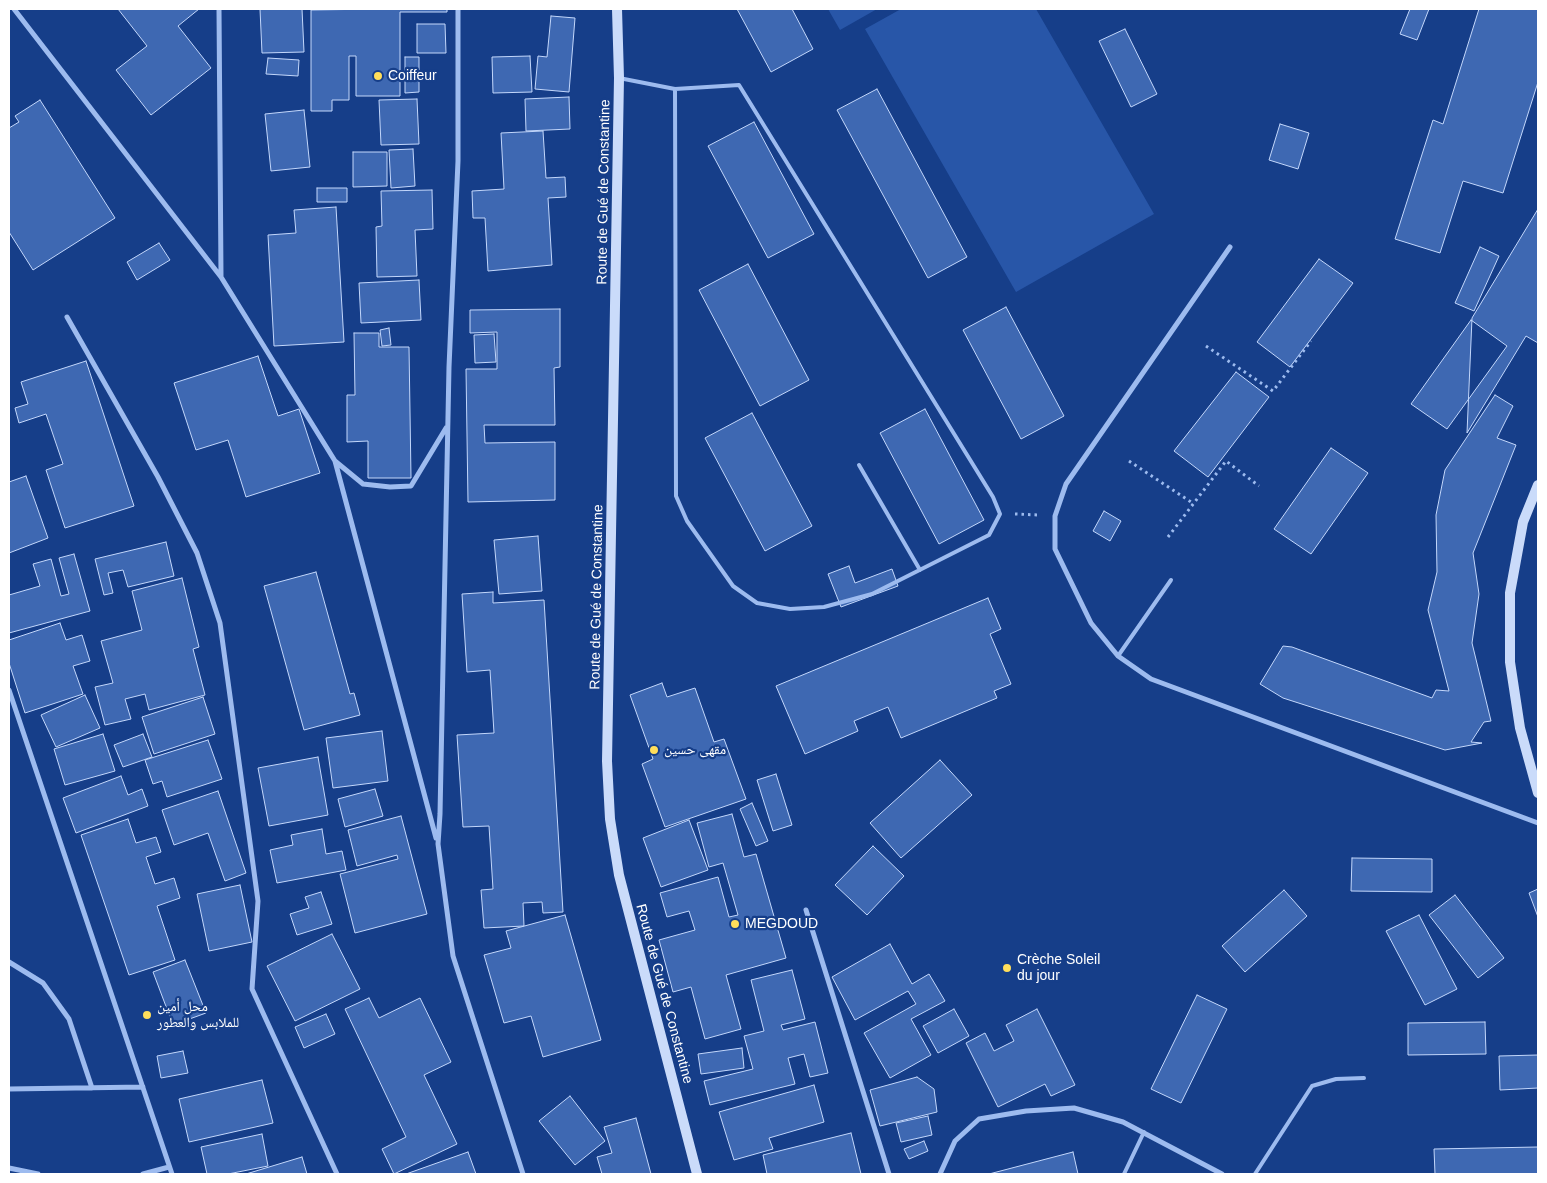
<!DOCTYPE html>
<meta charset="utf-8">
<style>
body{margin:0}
#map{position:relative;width:1547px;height:1183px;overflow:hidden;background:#163e89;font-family:Helvetica,sans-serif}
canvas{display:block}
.frame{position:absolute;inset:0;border:10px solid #fff;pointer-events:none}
</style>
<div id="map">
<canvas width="1547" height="1183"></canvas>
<div class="frame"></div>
</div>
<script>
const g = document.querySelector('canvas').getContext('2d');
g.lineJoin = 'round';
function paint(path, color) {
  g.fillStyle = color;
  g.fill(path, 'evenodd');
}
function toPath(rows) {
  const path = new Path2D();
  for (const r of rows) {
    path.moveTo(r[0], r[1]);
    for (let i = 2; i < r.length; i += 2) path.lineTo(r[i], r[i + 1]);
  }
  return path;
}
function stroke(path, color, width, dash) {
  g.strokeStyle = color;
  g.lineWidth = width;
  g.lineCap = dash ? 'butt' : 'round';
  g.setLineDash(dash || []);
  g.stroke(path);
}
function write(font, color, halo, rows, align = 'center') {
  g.font = font + ' Helvetica,"Noto Naskh Arabic",sans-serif';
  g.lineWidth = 4.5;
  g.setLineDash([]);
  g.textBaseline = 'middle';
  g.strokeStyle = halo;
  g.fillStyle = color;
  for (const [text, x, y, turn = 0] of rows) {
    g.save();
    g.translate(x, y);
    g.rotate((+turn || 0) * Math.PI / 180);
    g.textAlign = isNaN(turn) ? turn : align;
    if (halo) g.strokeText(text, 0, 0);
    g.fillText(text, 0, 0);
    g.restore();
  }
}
const green = toPath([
 [828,9,877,9,840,30],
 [901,9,1036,9,1154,214,1016,292,865,29]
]);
const building = toPath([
 [118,9,199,9,178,26,211,68,151,115,116,70,147,46,118,9],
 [260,9,302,9,304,52,262,53,260,9],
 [379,9,447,9,447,12,400,12,400,96,356,96,356,56,349,56,349,100,332,100,332,111,311,111,311,10,379,9],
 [737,9,792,9,813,49,771,72,737,9],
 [1410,9,1429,9,1417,40,1400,34,1410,9],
 [1479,9,1538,9,1538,82,1503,193,1463,181,1440,253,1395,239,1433,120,1443,124,1479,9],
 [551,16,575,18,569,92,535,89,538,56,547,57,551,16],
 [417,24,445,24,446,53,417,53,417,24],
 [1125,29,1157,94,1131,107,1099,41,1125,29],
 [530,56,532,92,493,93,492,57,530,56],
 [405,57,419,57,419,92,405,93,405,57],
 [268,58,299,60,298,76,266,74,268,58],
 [877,89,967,257,928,278,837,110,877,89],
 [569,97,570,129,526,131,525,99,569,97],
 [417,99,419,144,381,145,379,100,417,99],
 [40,100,115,218,33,270,9,232,9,128,19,122,15,116,40,100],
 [304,110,310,167,271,171,265,114,304,110],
 [754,122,814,234,768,258,708,146,754,122],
 [1280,124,1309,133,1298,169,1269,160,1280,124],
 [543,131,546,178,565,177,566,197,548,198,552,265,488,271,485,218,473,218,472,191,504,189,501,133,543,131],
 [413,149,415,186,391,188,389,150,413,149],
 [353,152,387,152,387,186,353,187,353,152],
 [317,188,347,188,347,202,317,202,317,188],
 [432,190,433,229,415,230,417,276,377,277,376,227,382,226,381,191,432,190],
 [336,207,344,342,274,346,268,235,296,233,294,210,336,207],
 [1538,209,1538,343,1526,336,1467,433,1472,318,1538,209],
 [159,243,170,260,137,280,127,262,159,243],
 [1480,247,1499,256,1474,311,1455,303,1480,247],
 [1319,259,1353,283,1290,367,1257,342,1319,259],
 [748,264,809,380,760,406,699,290,748,264],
 [419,280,421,320,361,323,359,283,419,280],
 [1006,307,1064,416,1021,439,963,330,1006,307],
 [560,309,560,367,554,368,555,425,484,425,485,443,555,442,555,500,468,502,466,369,497,369,497,332,470,333,470,310,560,309],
 [1471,320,1507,346,1447,429,1411,404,1471,320],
 [389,328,391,345,382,346,380,330,389,328],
 [354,333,379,333,379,347,409,347,411,478,368,478,368,441,347,442,347,395,355,395,354,333],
 [494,334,496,362,475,363,474,335,494,334],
 [258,356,278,416,299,409,320,473,246,497,228,440,196,450,174,383,258,356],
 [86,361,134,506,65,528,46,470,63,464,46,414,19,423,15,408,28,404,21,382,86,361],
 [1236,372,1269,397,1208,477,1174,451,1236,372],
 [1495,395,1513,406,1497,438,1516,445,1473,553,1479,594,1472,643,1491,721,1484,722,1471,742,1482,743,1445,750,1283,698,1260,684,1283,646,1292,647,1432,698,1436,690,1449,691,1428,610,1437,572,1436,515,1445,470,1495,395],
 [925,409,984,520,939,544,880,433,925,409],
 [752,413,812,526,765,551,705,438,752,413],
 [1331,448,1368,473,1311,554,1274,529,1331,448],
 [26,476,48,538,9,553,9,482,26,476],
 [1104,511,1121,521,1110,541,1093,531,1104,511],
 [538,536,542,591,499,594,494,540,538,536],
 [166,542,174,576,128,587,123,570,108,573,113,593,104,595,95,559,166,542],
 [74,554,90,611,9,633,9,595,40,586,33,564,51,559,61,596,69,594,59,558,74,554],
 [849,566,855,583,892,569,898,586,841,607,828,574,849,566],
 [316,572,350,694,354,693,360,715,304,730,264,586,316,572],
 [182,578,199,647,193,649,205,695,149,710,145,694,125,699,131,719,105,725,95,687,113,683,101,641,142,630,132,591,182,578],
 [493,592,493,603,544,600,563,912,543,913,542,902,523,903,524,926,484,928,481,890,493,889,489,826,463,827,457,735,494,733,490,670,467,672,462,594,493,592],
 [988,598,1001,629,990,634,1011,684,994,691,997,698,901,738,888,707,854,721,858,731,805,754,776,686,988,598],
 [60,623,66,640,82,635,90,661,73,666,83,694,25,713,9,663,9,640,60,623],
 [662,683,667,697,695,688,714,742,724,739,746,799,665,827,642,764,653,759,630,695,662,683],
 [85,695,100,728,56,747,41,715,85,695],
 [203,697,215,734,154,754,142,717,203,697],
 [382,731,388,781,333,788,326,738,382,731],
 [103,734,115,771,65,785,54,749,103,734],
 [143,734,152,757,123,767,114,745,143,734],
 [208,740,222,779,167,797,162,781,153,784,145,760,208,740],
 [318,757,328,815,269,826,258,768,318,757],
 [940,760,972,795,901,858,870,823,940,760],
 [776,774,792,825,773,831,757,780,776,774],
 [121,776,128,795,142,789,148,806,76,833,63,798,121,776],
 [375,789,383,816,345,827,338,799,375,789],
 [218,791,246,873,225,881,208,833,174,845,162,810,218,791],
 [752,803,768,841,756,846,740,809,752,803],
 [732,814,744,857,756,854,786,958,726,975,741,1029,705,1039,691,987,673,992,659,940,695,930,689,911,667,917,660,893,718,877,729,917,738,915,723,863,709,867,697,823,732,814],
 [401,816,427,914,355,933,340,874,398,859,397,855,357,866,348,830,401,816],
 [128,819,136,843,156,837,161,852,146,857,155,884,174,878,180,898,157,906,175,960,129,975,81,835,128,819],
 [689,820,708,870,661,887,643,838,689,820],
 [322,829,326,854,342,851,346,870,277,883,270,850,293,845,291,835,322,829],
 [873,846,904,876,867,915,835,885,873,846],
 [1352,858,1432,859,1432,892,1351,891,1352,858],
 [240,885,252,942,209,951,197,894,240,885],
 [1538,889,1538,917,1529,893,1538,889],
 [1284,890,1307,916,1245,972,1222,946,1284,890],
 [321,892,332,924,297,935,290,914,309,908,305,897,321,892],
 [1455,895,1504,958,1478,978,1429,915,1455,895],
 [565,915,601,1040,543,1057,531,1016,504,1023,484,955,511,948,506,931,565,915],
 [1419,915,1457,989,1425,1005,1386,931,1419,915],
 [332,934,360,989,295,1021,267,966,332,934],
 [890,944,912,984,929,974,945,1001,911,1019,931,1055,890,1078,864,1033,916,1004,908,991,855,1020,832,977,890,944],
 [185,960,206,1013,173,1025,153,972,185,960],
 [792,970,805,1019,781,1025,783,1030,815,1022,828,1073,810,1077,804,1054,788,1058,795,1084,710,1105,704,1081,753,1069,744,1036,764,1031,751,980,792,970],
 [1197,995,1227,1009,1181,1103,1151,1089,1197,995],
 [369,998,379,1018,420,998,451,1062,424,1075,457,1144,394,1174,382,1149,406,1137,345,1009,369,998],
 [954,1009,969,1036,938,1053,923,1026,954,1009],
 [1037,1009,1075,1085,1051,1096,1045,1084,998,1107,966,1043,985,1033,994,1051,1014,1041,1006,1025,1037,1009],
 [326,1014,335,1034,304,1048,295,1027,326,1014],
 [1485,1022,1486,1054,1408,1055,1408,1023,1485,1022],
 [742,1048,744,1068,701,1074,698,1054,742,1048],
 [183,1051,188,1073,161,1078,157,1056,183,1051],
 [1538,1055,1538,1088,1500,1090,1499,1056,1538,1055],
 [917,1077,934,1089,937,1112,880,1126,870,1090,917,1077],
 [262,1080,273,1123,189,1142,179,1099,262,1080],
 [814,1085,824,1122,769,1138,773,1149,734,1160,719,1112,814,1085],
 [570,1096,605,1141,575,1165,539,1121,570,1096],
 [928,1116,932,1135,901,1142,896,1123,928,1116],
 [636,1118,651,1174,602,1174,597,1157,612,1153,604,1127,636,1118],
 [851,1133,861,1174,767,1174,763,1155,851,1133],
 [262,1134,268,1166,228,1174,207,1174,201,1147,262,1134],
 [924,1141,928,1151,909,1159,904,1149,924,1141],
 [1538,1147,1538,1174,1435,1174,1434,1149,1538,1147],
 [468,1152,476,1174,406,1174,468,1152],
 [1073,1152,1078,1174,989,1174,1073,1152],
 [302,1157,307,1174,246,1174,302,1157]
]);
const path = toPath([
 [1206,346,1273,391,1311,341],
 [1129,461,1194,504],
 [1015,514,1039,515],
 [1168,537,1226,461,1259,486]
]);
const lane = toPath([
 [619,78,675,89,739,85,993,497,1000,514,989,535,872,594,824,607,790,609,757,603,733,586,687,521,676,496,675,89],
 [859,465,920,570],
 [1118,656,1171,580],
 [1124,1174,1144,1132],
 [1255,1174,1312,1086,1336,1079,1364,1078]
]);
const street = toPath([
 [14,9,221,277,335,461,363,484,390,487,411,486,446,428],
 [219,9,221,276],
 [458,9,458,161,449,367,440,814,438,844,453,956,523,1174],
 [1230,247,1066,484,1055,516,1055,549,1091,623,1118,656,1151,679,1538,823],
 [67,317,158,477,197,553,220,623,258,901,252,989,337,1174],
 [335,461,436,838],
 [9,690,172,1174],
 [806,910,889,1174],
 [9,962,43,983,69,1019,92,1088],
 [9,1089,143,1087],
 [9,1168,38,1174],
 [143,1174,169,1167],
 [940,1174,955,1141,979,1119,1026,1111,1074,1108,1123,1122,1222,1174]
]);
const secondary = toPath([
 [617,9,619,78,607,761,610,819,619,875,697,1174],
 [1538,485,1523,522,1510,593,1510,662,1520,728,1538,793]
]);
const markers = [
 [378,76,5,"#ffde5b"],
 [654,750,5,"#ffde5b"],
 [735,924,5,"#ffde5b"],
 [1007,968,5,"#ffde5b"],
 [147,1015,5,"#ffde5b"]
];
const poiNames = [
 ["Coiffeur",388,76],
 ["مقهى حسين",664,750],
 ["MEGDOUD",745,924],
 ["Crèche Soleil",1017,960],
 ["du jour",1017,976],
 ["محل أمين",157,1007],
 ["للملابس والعطور",157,1023]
];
const streetNames = [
 ["Route de Gué de Constantine",604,192,-89],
 ["Route de Gué de Constantine",597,597,-89],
 ["Route de Gué de Constantine",664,994,75]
];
paint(green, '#2856a8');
paint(building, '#3e68b2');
stroke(building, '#c3d7fb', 1);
stroke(path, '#9dbbef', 3, [2.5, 4]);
stroke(lane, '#9dbbef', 4);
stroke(street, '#9dbbef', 5);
stroke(secondary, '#cadbfa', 10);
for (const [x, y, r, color] of markers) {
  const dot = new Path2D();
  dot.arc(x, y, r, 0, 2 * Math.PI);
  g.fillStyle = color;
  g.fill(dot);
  stroke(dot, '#163e89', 2);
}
write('14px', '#fff', '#163e89', poiNames, 'left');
write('14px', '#fff', '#163e89', streetNames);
</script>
